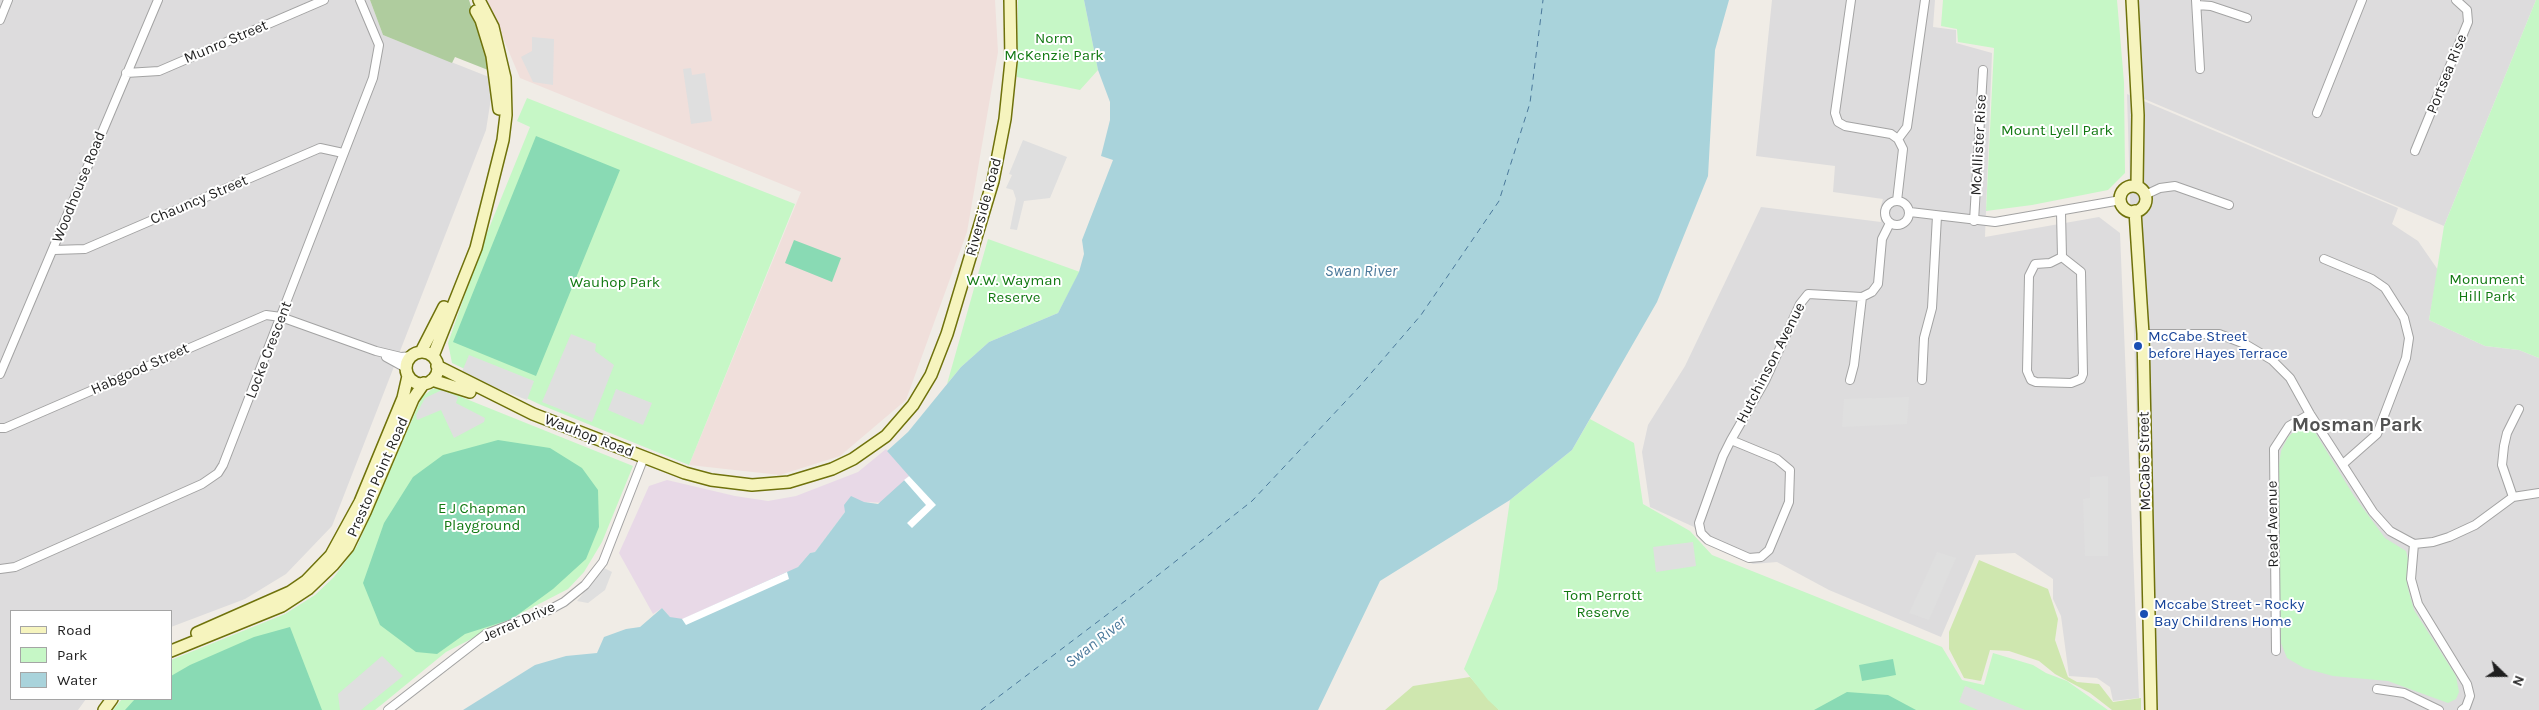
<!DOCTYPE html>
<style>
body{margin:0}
#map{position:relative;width:2539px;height:710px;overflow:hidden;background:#f0ece6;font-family:Karla,sans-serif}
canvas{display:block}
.legend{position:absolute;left:10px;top:610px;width:162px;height:90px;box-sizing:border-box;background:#fff;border:1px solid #a5a5a5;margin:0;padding:6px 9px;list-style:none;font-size:15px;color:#1f1f1f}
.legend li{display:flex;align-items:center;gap:10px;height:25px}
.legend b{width:25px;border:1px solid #a5a5a5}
.north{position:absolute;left:2479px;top:650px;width:50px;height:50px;-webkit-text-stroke:4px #fff;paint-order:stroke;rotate:112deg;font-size:14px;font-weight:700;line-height:20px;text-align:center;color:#1f1f1f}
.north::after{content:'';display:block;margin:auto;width:18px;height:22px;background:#1f1f1f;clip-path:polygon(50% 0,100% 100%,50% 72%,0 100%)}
</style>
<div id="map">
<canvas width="2539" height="710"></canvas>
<ul class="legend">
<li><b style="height:6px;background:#f6f4be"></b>Road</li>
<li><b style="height:14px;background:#c6f7c6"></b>Park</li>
<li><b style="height:14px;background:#a9d3db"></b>Water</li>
</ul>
<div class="north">N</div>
</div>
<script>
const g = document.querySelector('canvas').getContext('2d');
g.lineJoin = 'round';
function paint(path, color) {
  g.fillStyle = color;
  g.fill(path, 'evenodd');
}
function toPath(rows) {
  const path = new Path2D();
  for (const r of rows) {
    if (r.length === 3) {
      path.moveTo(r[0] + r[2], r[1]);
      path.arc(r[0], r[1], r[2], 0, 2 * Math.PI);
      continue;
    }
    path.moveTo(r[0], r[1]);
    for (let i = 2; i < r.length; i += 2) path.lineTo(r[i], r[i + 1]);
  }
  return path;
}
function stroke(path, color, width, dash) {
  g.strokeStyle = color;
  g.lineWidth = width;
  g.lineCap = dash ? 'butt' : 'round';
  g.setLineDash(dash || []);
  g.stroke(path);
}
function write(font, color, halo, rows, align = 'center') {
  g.font = font + ' Karla,sans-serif';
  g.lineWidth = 4;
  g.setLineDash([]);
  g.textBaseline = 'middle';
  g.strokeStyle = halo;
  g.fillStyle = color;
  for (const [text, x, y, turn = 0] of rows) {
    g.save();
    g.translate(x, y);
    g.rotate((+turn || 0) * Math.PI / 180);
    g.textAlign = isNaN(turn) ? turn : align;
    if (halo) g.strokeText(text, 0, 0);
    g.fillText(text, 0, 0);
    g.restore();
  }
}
const residential = toPath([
 [0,0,370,0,383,35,494,79,486,130,332,526,286,574,245,599,171,627,171,611,11,611,11,699,86,699,78,710,0,710],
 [1772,0,1935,0,1933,27,1956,30,1956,43,1992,53,1985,237,2099,217,2120,233,2139,698,2113,701,2110,687,2097,678,2069,676,2061,616,2053,599,2053,579,2015,553,1976,555,1941,637,1829,590,1777,562,1753,564,1702,541,1694,527,1650,507,1642,452,1648,425,1685,366,1761,207,1881,222,1880,209,1883,199,1833,192,1835,166,1756,156],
 [2135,0,2536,0,2444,226,2142,98],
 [2127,94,2398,208,2392,224,2418,241,2438,270,2429,320,2485,346,2519,350,2539,358,2539,710,2145,710]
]);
const industrial = toPath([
 [886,449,936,505,864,502,845,512,815,552,810,553,798,567,686,625,670,617,662,608,653,614,619,553,649,486,667,480,735,496,768,501,796,496,858,472]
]);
const military = toPath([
 [487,0,995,0,998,52,967,232,906,400,840,456,780,475,689,465,801,192,520,78]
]);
const grass = toPath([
 [1979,560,2048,589,2058,619,2055,640,2068,677,2077,682,2099,684,2113,702,2141,698,2141,710,2112,710,2090,693,2055,674,2039,661,2009,651,1990,650,1981,681,1964,678,1949,649,1949,632],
 [1470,677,1499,710,1385,710,1413,686]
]);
const forest = toPath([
 [370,0,469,0,492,69,488,70,455,57,452,63,383,35]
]);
const park = toPath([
 [1018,0,1084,0,1098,70,1080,90,1017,77],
 [1943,0,2117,0,2124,82,2125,173,2108,190,2032,205,1986,211,1994,48,1958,42,1957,29,1941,26],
 [2536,0,2539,0,2539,358,2519,350,2485,346,2429,320,2444,226],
 [527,98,795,204,689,465,541,405,452,363,448,343,483,243,530,127,517,121],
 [988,239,1080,272,1058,313,989,342,961,367,947,384],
 [439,388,633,466,602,542,584,572,568,589,446,652,375,710,113,710,122,699,171,699,171,660,285,614,315,595,334,577,357,546,422,397,432,389],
 [1590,419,1634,443,1643,504,1690,531,1712,555,1942,647,1962,680,1984,685,1993,653,2033,665,2046,673,2067,681,2108,710,1499,710,1488,700,1464,669,1497,589,1510,500,1572,450],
 [2305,426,2313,429,2354,496,2385,538,2406,551,2408,559,2407,585,2414,610,2456,676,2459,692,2456,699,2448,703,2388,681,2333,676,2304,668,2287,658,2281,643,2278,472,2281,451,2288,437,2297,429]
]);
const pitch = toPath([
 [536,136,620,170,536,376,453,342],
 [794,240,841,258,832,282,785,263],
 [498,440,550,448,582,468,598,490,599,527,586,559,553,589,512,619,465,634,437,654,416,652,380,625,363,583,384,523,413,477,443,455],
 [290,627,322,710,125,710,135,699,171,699,171,676,190,665,254,637],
 [1893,659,1896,675,1862,681,1859,665],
 [1847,692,1888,695,1916,710,1814,710]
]);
const parking = toPath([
 [532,37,554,39,553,85,533,82,521,57,532,51],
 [691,68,692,75,705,73,712,121,691,124,683,69],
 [1023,140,1067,157,1050,198,1024,201,1017,230,1010,229,1016,199,1013,190,1006,188,1012,175,1009,174],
 [571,334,596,344,595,351,614,365,592,422,542,402],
 [469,355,534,381,527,400,461,374],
 [616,389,652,403,643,425,608,410],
 [442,390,458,397,456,403,485,418,484,422,454,438,441,410,417,420,416,415,425,398],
 [1909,397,1907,424,1842,427,1844,399],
 [2108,476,2108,556,2085,556,2083,499,2090,498,2090,477],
 [1693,542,1696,566,1656,572,1653,547],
 [1937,552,1956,558,1929,620,1909,613],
 [604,568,612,572,605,590,588,603,577,601],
 [382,656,403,676,361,710,340,710,338,694],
 [1965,686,2025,710,1978,710,1959,702]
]);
const water = toPath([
 [1084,0,1729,0,1715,50,1708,176,1657,302,1572,450,1510,500,1380,581,1318,710,463,710,535,665,566,656,597,653,604,637,626,629,640,627,662,608,670,617,683,619,798,567,810,553,815,552,845,512,844,505,851,496,864,502,878,504,909,476,887,451,908,432,961,367,989,342,1058,313,1079,272,1084,254,1082,240,1113,160,1101,156,1110,120,1110,102,1098,70]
]);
const pier = toPath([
 [909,476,936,505,912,528,907,523,926,505,904,480],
 [787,572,789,579,686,625,682,619]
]);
const ferry = toPath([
 [981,710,1129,598,1252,501,1360,386,1421,315,1499,201,1530,103,1543,0]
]);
const street = toPath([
 [1851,0,1835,113,1838,122,1845,126,1891,134,1898,139,1903,149,1897,201],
 [2196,0,2200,69],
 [2197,5,2211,6,2247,18],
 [0,20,8,0],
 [126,73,159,71,324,0],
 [2317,113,2362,0],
 [1898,139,1907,127,1925,0],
 [2415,151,2468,22,2467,10,2456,0],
 [2145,195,2160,188,2175,186,2229,205],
 [1897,213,12],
 [1910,212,1995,222,2121,200],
 [2061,212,2062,257],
 [1974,221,1983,70],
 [54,250,85,249,320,148,343,153],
 [2062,257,2081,272,2083,374,2081,379,2071,383,2036,382,2031,380,2027,371,2029,276,2035,264,2050,263,2062,257],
 [2324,259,2372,279,2385,288,2404,318,2409,338,2406,358,2377,434,2343,464],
 [2143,334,2219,334,2245,344,2272,360,2290,378,2310,414,2373,512,2390,531,2414,544],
 [386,357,406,368],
 [0,374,158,0],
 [1850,380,1854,365,1862,297],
 [1922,380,1924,338,1932,308,1937,216],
 [0,428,5,428,266,315,281,317,376,351,401,357,412,356],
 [1731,440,1777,459,1790,470,1789,502,1769,550,1761,557,1749,558,1708,540,1701,533,1699,523,1723,456,1731,440,1765,381,1800,304,1808,294,1862,297,1872,292,1878,284,1882,239,1890,223],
 [2513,497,2502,465,2504,446,2507,433,2519,409],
 [2414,544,2411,579,2418,604,2467,684,2470,696,2466,707,2462,710],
 [2414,544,2433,542,2449,537,2475,525,2513,497,2539,493],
 [0,569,15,567,202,484,218,473,223,465,373,78,379,45,360,0],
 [2276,651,2274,449,2289,426,2310,414],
 [2377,689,2404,693,2439,710],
 [388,710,486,634,549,610,564,602,585,585,603,562,644,457]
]);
const secondary = toPath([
 [2132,0,2138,115,2137,186],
 [476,11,481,20,492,56,499,109],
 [2133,199,13],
 [2135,211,2143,334,2151,710],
 [421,352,444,307],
 [422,368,16],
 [433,356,476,248,503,140,506,115,505,78,493,27,479,0],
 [437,366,533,414,685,473,711,480,752,485,789,482,832,469,853,459,886,436,913,405,931,375,947,334,993,181,1005,119,1011,61,1010,0],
 [432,380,470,392],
 [197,633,290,592,306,581,331,555,360,502,403,398,408,376],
 [171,651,282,606,308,589,333,565,348,547,365,512,413,399,424,383],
 [104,710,112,699]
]);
const markers = [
 [2138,346,5,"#1a4fb4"],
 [2144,614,5,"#1a4fb4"]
];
const parkNames = [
 ["Norm",1054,39],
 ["McKenzie Park",1054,56],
 ["Mount Lyell Park",2057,131],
 ["Monument",2487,280],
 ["Hill Park",2487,297],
 ["W.W. Wayman",1014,281],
 ["Reserve",1014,298],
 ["Wauhop Park",615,283],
 ["E J Chapman",482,509],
 ["Playground",482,526],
 ["Tom Perrott",1603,596],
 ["Reserve",1603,613]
];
const streetNames = [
 ["Munro Street",226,42,-23],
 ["Portsea Rise",2447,74,-68],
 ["McAllister Rise",1979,145,-87],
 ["Woodhouse Road",79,187,-68],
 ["Chauncy Street",199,200,-23],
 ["Riverside Road",984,207,-75],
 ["Locke Crescent",269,350,-69],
 ["Hutchinson Avenue",1771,363,-63],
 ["Habgood Street",140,369,-24],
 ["Wauhop Road",589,436,21],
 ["McCabe Street",2145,461,-91],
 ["Preston Point Road",378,477,-66],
 ["Read Avenue",2273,524,-91],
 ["Jerrat Drive",519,622,-24]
];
const transitNames = [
 ["McCabe Street",2148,337],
 ["before Hayes Terrace",2148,354],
 ["Mccabe Street - Rocky",2154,605],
 ["Bay Childrens Home",2154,622]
];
const waterNames = [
 ["Swan River",1361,271],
 ["Swan River",1096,642,-38]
];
const districtNames = [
 ["Mosman Park",2357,425]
];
paint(residential, '#dddcdd');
paint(industrial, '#e8d9e7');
paint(military, '#f0dfdb');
paint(grass, '#cfe7af');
paint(forest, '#afcc9e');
paint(park, '#c6f7c6');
paint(pitch, '#89dab4');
paint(parking, '#dfdfdf');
paint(water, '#a9d3db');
paint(pier, '#fff');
stroke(ferry, '#4b799b', 1, [6, 5]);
stroke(street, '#a3a3a3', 10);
stroke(secondary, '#6f720b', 14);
stroke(street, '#fff', 8);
stroke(secondary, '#f6f4be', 11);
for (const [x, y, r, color] of markers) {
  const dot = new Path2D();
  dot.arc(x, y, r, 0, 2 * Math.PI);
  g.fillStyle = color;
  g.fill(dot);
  stroke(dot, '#fff', 2);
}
write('15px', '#127912', '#fff', parkNames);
write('15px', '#1f1f1f', '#fff', streetNames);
write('15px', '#164399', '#fff', transitNames, 'left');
write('italic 16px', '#4b799b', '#fff', waterNames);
write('bold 20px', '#525252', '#fff', districtNames);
</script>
